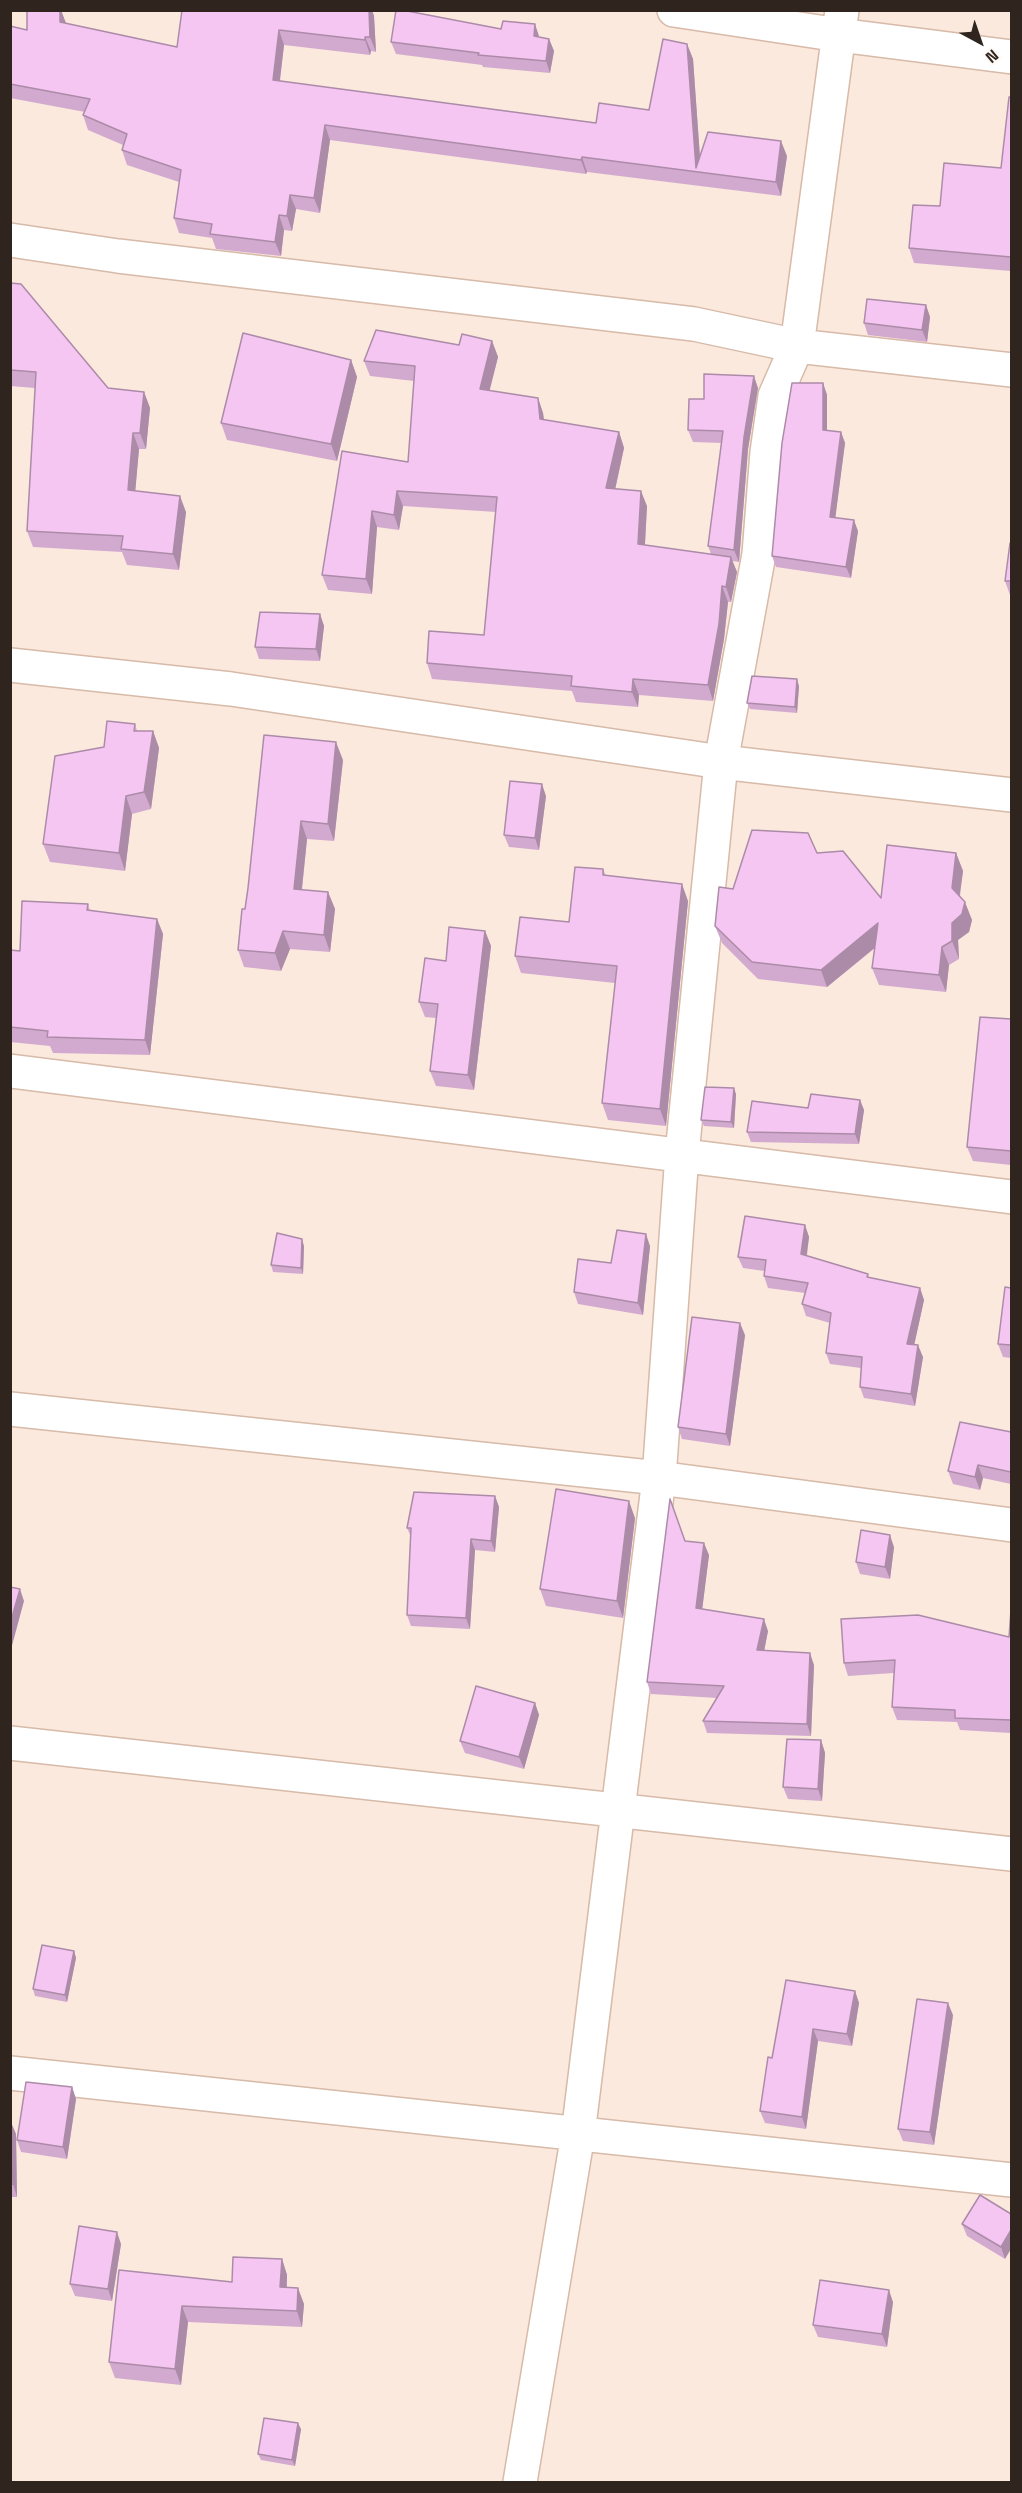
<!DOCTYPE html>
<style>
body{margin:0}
#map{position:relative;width:1022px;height:2493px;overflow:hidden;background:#fbe9de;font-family:"Space Grotesk",sans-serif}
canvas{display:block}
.frame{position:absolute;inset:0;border:12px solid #2f251e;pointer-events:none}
.north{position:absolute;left:950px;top:12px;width:60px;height:60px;-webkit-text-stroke:4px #fff9f5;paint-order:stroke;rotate:140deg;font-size:16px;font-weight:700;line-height:24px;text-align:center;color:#2f251e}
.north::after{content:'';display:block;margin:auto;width:21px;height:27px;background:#2f251e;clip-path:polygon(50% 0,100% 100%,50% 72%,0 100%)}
</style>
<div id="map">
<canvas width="1022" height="2493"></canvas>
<div class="frame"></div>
<div class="north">N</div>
</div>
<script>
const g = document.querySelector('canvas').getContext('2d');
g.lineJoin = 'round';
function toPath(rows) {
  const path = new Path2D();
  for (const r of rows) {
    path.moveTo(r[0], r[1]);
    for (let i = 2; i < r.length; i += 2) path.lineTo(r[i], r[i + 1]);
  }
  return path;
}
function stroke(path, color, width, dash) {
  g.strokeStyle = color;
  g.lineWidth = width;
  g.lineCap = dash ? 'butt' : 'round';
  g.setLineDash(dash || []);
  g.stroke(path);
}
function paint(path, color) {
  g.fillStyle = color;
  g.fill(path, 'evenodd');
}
const minor = toPath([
 [674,10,839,35,1012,57],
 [10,240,118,256,694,324,797,346,1012,370],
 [10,665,231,689,721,762,1012,795],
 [10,1071,1012,1197],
 [10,1409,659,1478,1012,1525],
 [10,1743,1012,1854],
 [10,2073,1012,2180],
 [520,2482,578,2134,659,1478,682,1154,721,762,759,554,767,452,775,396,797,346,842,10]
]);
const wall = toPath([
 [182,10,372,10,374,16,376,52,371,51,370,55,284,45,280,81,596,123,649,110,687,44,693,59,700,157,787,156,781,196,587,172,586,174,330,140,320,213,296,209,292,231,284,230,281,256,216,249,212,238,179,233,174,218,179,182,127,165,122,150,123,145,88,130,83,115,85,112,10,98,10,26,27,30,66,24,177,47],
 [539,37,549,39,554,51,550,73,483,67,482,65,396,54,391,42],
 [1011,97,1011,271,914,263,909,248,940,206,1001,168],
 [10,283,108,388,144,392,150,408,146,449,139,449,135,491,186,512,179,570,127,565,122,552,33,547,27,531,35,388,10,386],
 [926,305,930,317,927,342,868,335,864,323],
 [492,341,498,357,489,391,538,398,543,413,544,420,619,432,624,448,615,489,647,506,645,545,711,554,708,546,722,443,693,442,688,430,704,399,758,388,748,449,739,562,732,561,737,572,731,602,728,602,724,639,713,701,639,695,638,707,576,702,572,691,432,679,427,663,484,635,496,512,403,506,399,530,377,527,372,594,328,590,322,575,408,462,414,381,370,376,364,361,459,345],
 [351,360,357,377,337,461,227,440,221,423],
 [823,383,827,395,827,430,841,432,845,443,835,518,858,531,851,578,776,567,772,556],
 [1011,543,1011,598,1005,581],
 [320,614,324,626,320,661,259,659,255,647],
 [799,686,797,713,750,709,747,703],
 [135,724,137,731,153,731,159,748,151,809,132,814,125,871,50,862,43,844,104,747],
 [343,760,334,841,307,839,302,890,328,892,335,909,330,952,290,949,281,971,244,967,238,950,248,888],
 [546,796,539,850,509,847,504,835],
 [817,853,881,898,956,853,963,871,960,896,972,920,969,932,958,940,959,959,949,965,946,992,879,985,872,968,875,948,827,987,758,979,722,943,715,926,733,889],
 [603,869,606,876,688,901,666,1126,608,1120,602,1103,615,983,521,973,515,956,569,922],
 [88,904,90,911,157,919,163,934,150,1055,53,1053,50,1046,10,1042,10,950,20,951],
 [485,931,491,946,474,1090,436,1086,430,1071,436,1018,425,1017,419,1002,446,961],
 [1011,1019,1011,1165,973,1161,967,1147],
 [736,1094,734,1128,704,1126,701,1120],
 [860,1100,864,1110,859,1144,751,1142,747,1132,808,1108],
 [805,1225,809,1237,807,1256,868,1274,869,1278,920,1288,924,1300,914,1345,923,1357,915,1406,864,1398,860,1387,861,1368,830,1364,826,1353,830,1323,806,1316,802,1304,805,1293,768,1288,764,1276,764,1271,743,1268,738,1257],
 [304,1246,303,1274,273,1272,271,1265],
 [650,1246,643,1315,578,1304,574,1292,611,1263],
 [1011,1288,1011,1358,1003,1357,998,1344],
 [745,1335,730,1446,682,1439,678,1427],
 [1011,1432,1011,1484,983,1478,980,1490,953,1484,948,1471],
 [495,1496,499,1507,495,1552,475,1550,470,1629,411,1626,407,1615,411,1537,407,1528],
 [635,1518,623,1618,546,1606,540,1589],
 [685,1541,709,1555,702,1609,768,1631,764,1651,814,1665,811,1736,707,1733,703,1721,717,1698,651,1694,647,1682],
 [894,1547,890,1579,860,1574,856,1562],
 [1011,1610,1011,1733,960,1730,957,1722,897,1720,892,1707,894,1673,848,1676,844,1663,1009,1637],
 [535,1703,539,1715,524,1769,465,1753,460,1741],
 [821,1740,825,1753,822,1801,788,1799,783,1787],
 [74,1951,76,1958,67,2002,35,1996,33,1989],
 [855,1991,859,2003,852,2046,818,2041,806,2129,765,2123,760,2111,772,2058],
 [953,2015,934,2145,903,2141,898,2129],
 [72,2087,76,2099,67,2159,21,2152,17,2140],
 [10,2122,16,2134,17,2197,10,2197],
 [1011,2214,1005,2259,967,2236,962,2224],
 [121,2244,112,2301,75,2296,70,2284],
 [282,2259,287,2275,287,2287,304,2304,302,2327,188,2322,181,2385,115,2378,109,2362,119,2270,232,2282],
 [893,2302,887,2347,818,2337,813,2325],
 [301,2429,295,2466,261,2460,258,2454]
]);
const shadedWall = toPath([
 [60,10,61,10,66,23,65,37,60,22],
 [369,10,372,10,374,16,376,52,370,37],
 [535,24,539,36,534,36],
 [279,30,284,45,278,95,273,80],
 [365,37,371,51,370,55,365,40],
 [549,39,554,51,550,73,546,61],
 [687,44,693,59,701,172,696,168],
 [325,125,330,140,320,213,314,198],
 [781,141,787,156,781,196,776,182],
 [582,157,587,172,586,174,581,160],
 [290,195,296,209,292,231,287,216],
 [279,215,284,230,281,256,275,242],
 [926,305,930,317,927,342,922,330],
 [492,341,498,357,486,405,480,389],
 [351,360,357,377,337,461,331,444],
 [754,376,758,388,748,449,739,562,734,550,744,437],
 [823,383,827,395,827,441,823,430],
 [144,392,150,408,146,449,140,433],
 [538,398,543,413,546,434,540,419],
 [619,432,624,448,612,504,606,488],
 [841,432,845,443,834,528,830,517],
 [133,433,139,449,134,506,128,490],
 [397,491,403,506,399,530,394,515],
 [641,491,647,506,644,560,638,544],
 [180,496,186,512,179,570,173,554],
 [372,511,377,527,372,594,366,579],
 [854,520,858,531,851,578,846,567],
 [731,557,737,572,731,602,726,587],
 [722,586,728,602,724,639,713,701,708,685],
 [320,614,324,626,320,661,316,649],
 [633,679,639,695,638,707,632,692],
 [797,679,799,686,797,713,795,707],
 [153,731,159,748,151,809,144,792],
 [336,742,343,760,334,841,328,824],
 [542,784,546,796,539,850,535,838],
 [126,796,132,814,125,871,119,853],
 [301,821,307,839,300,906,294,889],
 [956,853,963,871,958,906,952,888],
 [682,884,688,901,666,1126,660,1109],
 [328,892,335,909,330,952,324,935],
 [965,902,972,920,969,932,958,940,959,959,952,941,952,923],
 [157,919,163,934,150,1055,145,1040],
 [878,923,884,940,827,987,821,970],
 [283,931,290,949,281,971,275,953],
 [485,931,491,946,474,1090,468,1075],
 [942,947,949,965,946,992,939,975],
 [734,1088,736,1094,734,1128,731,1122],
 [860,1100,864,1110,859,1144,855,1134],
 [805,1225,809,1237,805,1266,801,1254],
 [646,1234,650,1246,643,1315,638,1303],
 [302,1239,304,1246,303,1274,301,1268],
 [920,1288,924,1300,912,1355,907,1344],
 [740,1323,745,1335,730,1446,726,1434],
 [918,1345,923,1357,915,1406,911,1394],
 [978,1465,983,1478,980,1490,975,1477],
 [495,1496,499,1507,495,1552,491,1541],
 [629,1501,635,1518,623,1618,617,1601],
 [890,1535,894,1547,890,1579,885,1567],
 [471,1539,475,1550,470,1629,466,1618],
 [704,1543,709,1555,701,1619,696,1608],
 [20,1589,24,1601,10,1653,10,1624],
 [764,1619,768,1631,762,1662,757,1650],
 [810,1653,814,1665,811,1736,807,1724],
 [535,1703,539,1715,524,1769,519,1757],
 [821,1740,825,1753,822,1801,818,1789],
 [74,1951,76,1958,67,2002,65,1995],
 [855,1991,859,2003,852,2046,847,2034],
 [948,2003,953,2015,934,2145,930,2132],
 [813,2029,818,2041,806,2129,802,2117],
 [72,2087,76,2099,67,2159,63,2147],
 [11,2122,16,2134,17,2197,13,2184],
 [1011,2230,1011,2249,1005,2259,1001,2247],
 [117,2232,121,2244,112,2301,108,2289],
 [282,2259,287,2275,286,2302,280,2287],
 [298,2288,304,2304,302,2327,297,2311],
 [889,2290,893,2302,887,2347,882,2334],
 [182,2306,188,2322,181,2385,175,2369],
 [298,2423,301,2429,295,2466,292,2460]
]);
const building = toPath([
 [27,10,60,10,60,22,177,47,182,10,369,10,370,37,365,37,365,40,279,30,273,80,596,123,599,103,649,110,663,39,687,44,696,168,708,132,781,141,776,182,582,157,581,160,325,125,314,198,290,195,287,216,279,215,275,242,210,234,212,224,174,218,181,170,122,150,127,134,83,115,90,99,10,84,10,26,27,30,27,10],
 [396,10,402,10,501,29,503,21,535,24,534,36,549,39,546,61,478,55,479,53,391,42,396,10],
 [1009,97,1011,97,1011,257,909,248,913,205,940,206,944,163,1001,168,1009,97],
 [10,283,21,284,108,388,144,392,140,433,133,433,128,490,180,496,173,554,121,549,123,536,27,531,36,372,10,370,10,283],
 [867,299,926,305,922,330,864,323,867,299],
 [376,330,459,345,462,334,492,341,480,389,538,398,540,419,619,432,606,488,641,491,638,544,731,557,726,587,722,586,719,624,708,685,633,679,632,692,571,686,572,676,427,663,429,631,484,635,497,497,397,491,394,515,372,511,366,579,322,575,342,451,408,462,415,366,364,361,376,330],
 [243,333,351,360,331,444,221,423,243,333],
 [704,374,754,376,744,437,734,550,708,546,723,431,688,430,689,399,704,399,704,374],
 [792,383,823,383,823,430,841,432,830,517,854,520,846,567,772,556,782,443,792,383],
 [1010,543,1011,543,1011,581,1005,581,1010,543],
 [260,612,320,614,316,649,255,647,260,612],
 [752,676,797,679,795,707,747,703,752,676],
 [107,721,135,724,134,731,153,731,144,792,126,796,119,853,43,844,55,756,104,747,107,721],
 [264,735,336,742,328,824,301,821,294,889,328,892,324,935,283,931,275,953,238,950,242,909,245,909,248,888,264,735],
 [510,781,542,784,535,838,504,835,510,781],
 [752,830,808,833,817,853,843,851,881,898,887,845,956,853,952,888,965,902,962,914,952,923,952,941,942,947,939,975,872,968,878,923,821,970,752,962,715,926,719,887,733,889,752,830],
 [575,867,603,869,603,875,682,884,660,1109,602,1103,617,966,515,956,520,917,569,922,575,867],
 [22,901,88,904,87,910,157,919,145,1040,47,1037,48,1031,10,1027,10,950,20,951,22,901],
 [449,927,485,931,468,1075,430,1071,438,1004,419,1002,425,958,446,961,449,927],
 [980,1017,1011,1019,1011,1151,967,1147,980,1017],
 [705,1087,734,1088,731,1122,701,1120,705,1087],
 [811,1094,860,1100,855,1134,747,1132,752,1101,808,1108,811,1094],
 [745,1216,805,1225,801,1254,868,1274,867,1277,920,1288,907,1344,918,1345,911,1394,860,1387,862,1357,826,1353,831,1313,802,1304,808,1283,764,1276,766,1260,738,1257,745,1216],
 [617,1230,646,1234,638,1303,574,1292,578,1259,611,1263,617,1230],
 [277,1233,302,1239,301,1268,271,1265,277,1233],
 [1005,1287,1011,1288,1011,1345,998,1344,1005,1287],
 [692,1317,740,1323,726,1434,678,1427,692,1317],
 [960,1422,1011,1432,1011,1472,978,1465,975,1477,948,1471,960,1422],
 [556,1489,629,1501,617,1601,540,1589,556,1489],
 [414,1492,495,1496,491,1541,471,1539,466,1618,407,1615,411,1528,407,1528,414,1492],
 [670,1499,685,1541,704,1543,696,1608,764,1619,757,1650,810,1653,807,1724,703,1721,724,1686,647,1682,670,1499],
 [861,1530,890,1535,885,1567,856,1562,861,1530],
 [10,1587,20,1589,10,1624,10,1587],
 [1011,1610,1011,1720,955,1718,955,1710,892,1707,895,1660,844,1663,841,1619,918,1615,1009,1637,1011,1610],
 [476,1686,535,1703,519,1757,460,1741,476,1686],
 [787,1739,821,1740,818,1789,783,1787,787,1739],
 [42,1945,74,1951,65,1995,33,1989,42,1945],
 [786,1980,855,1991,847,2034,813,2029,802,2117,760,2111,768,2057,772,2058,786,1980],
 [917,1999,948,2003,930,2132,898,2129,917,1999],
 [26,2082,72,2087,63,2147,17,2140,26,2082],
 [10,2122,13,2184,10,2185,10,2122],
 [980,2195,1011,2214,1011,2230,1001,2247,962,2224,980,2195],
 [79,2226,117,2232,108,2289,70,2284,79,2226],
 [233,2257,282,2259,280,2287,298,2288,297,2311,182,2306,175,2369,109,2362,119,2270,232,2282,233,2257],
 [820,2280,889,2290,882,2334,813,2325,820,2280],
 [264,2418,298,2423,292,2460,258,2454,264,2418]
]);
stroke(minor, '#d7baa8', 36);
stroke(minor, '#fff', 33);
paint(wall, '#d3aacf');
paint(shadedWall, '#ac8ba9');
paint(building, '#f5c6f1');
stroke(building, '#ac8ba9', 1.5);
</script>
